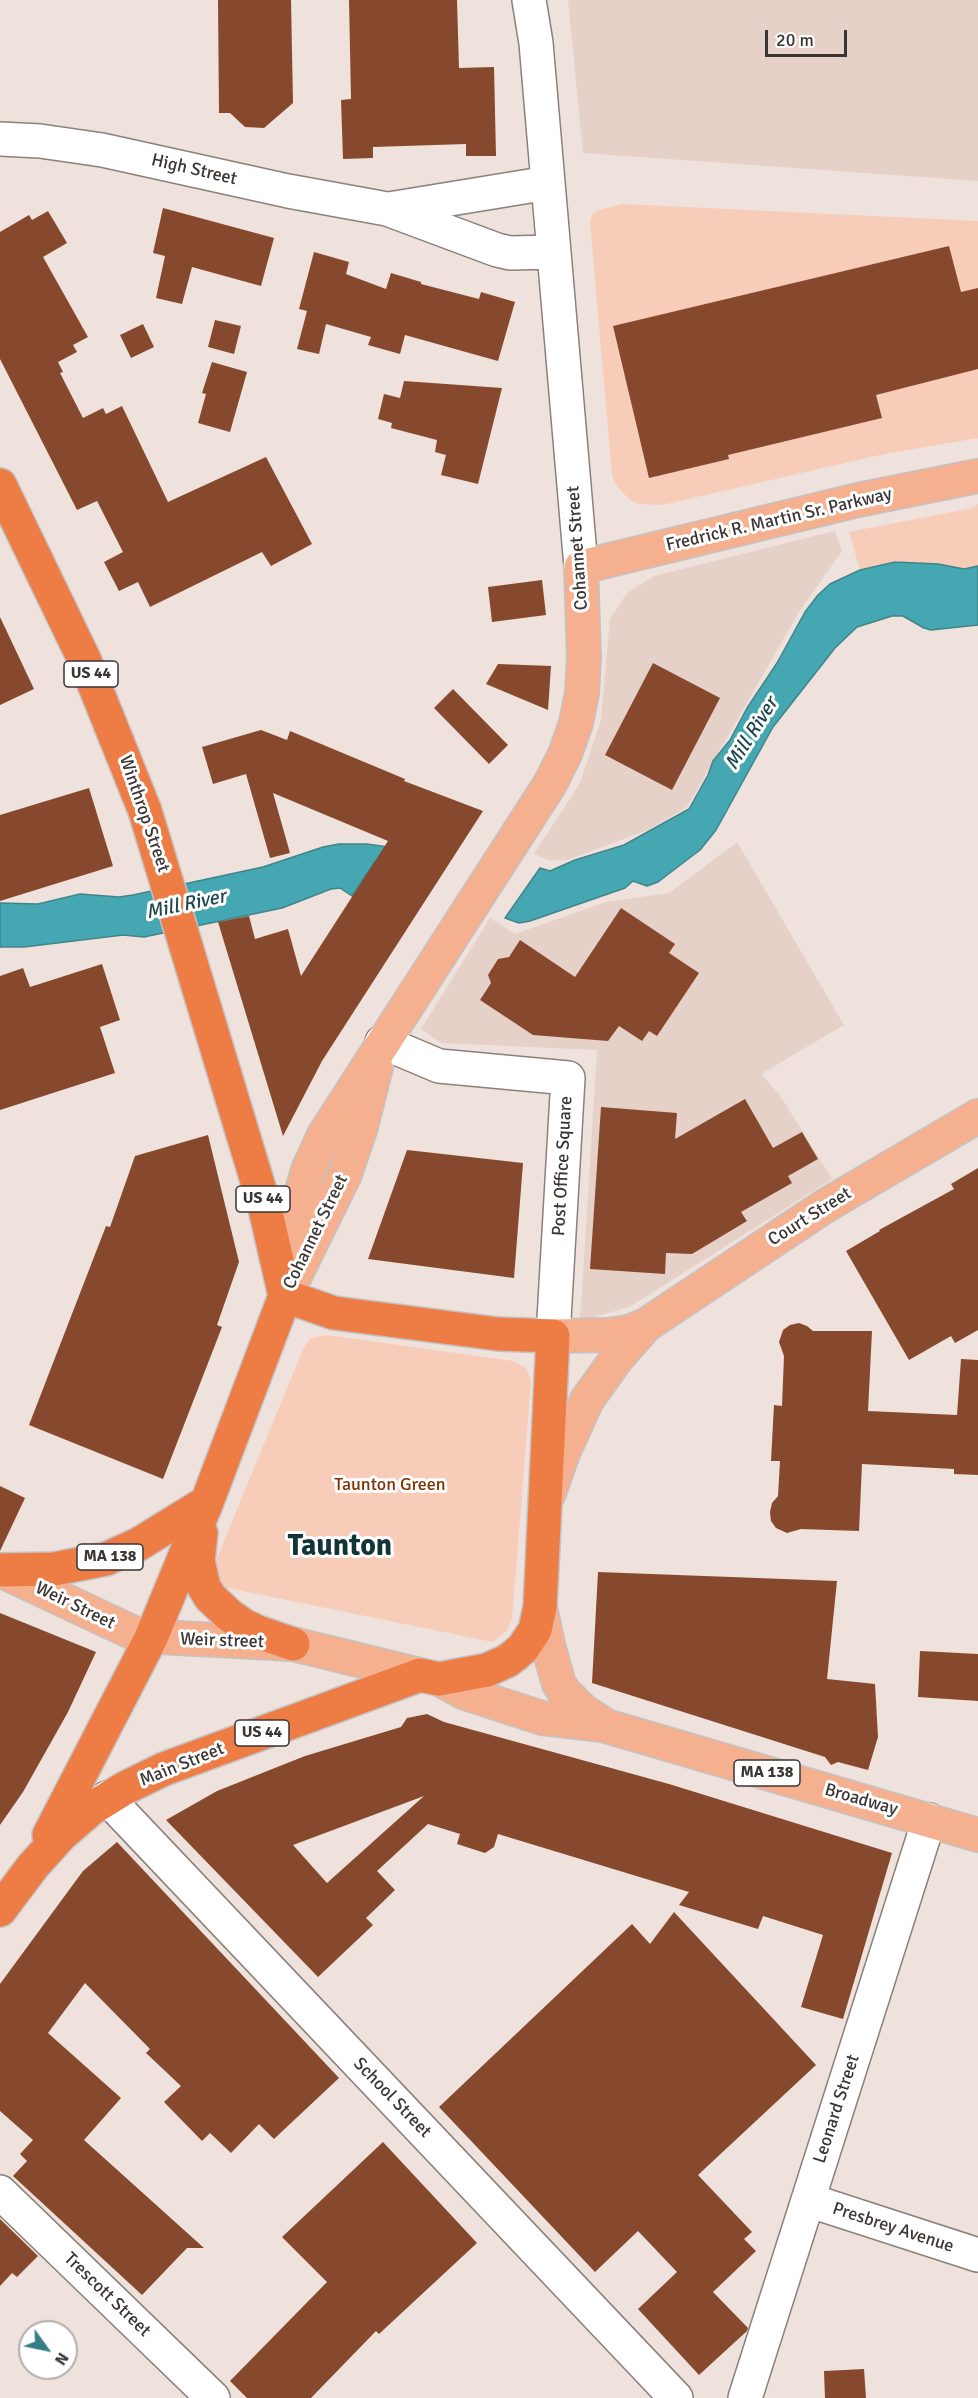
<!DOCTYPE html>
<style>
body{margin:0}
#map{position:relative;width:978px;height:2398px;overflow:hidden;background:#efe1dc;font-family:Signika,sans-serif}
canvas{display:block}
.north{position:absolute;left:18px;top:2320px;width:60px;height:60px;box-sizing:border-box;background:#fff;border:2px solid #b1aead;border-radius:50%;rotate:123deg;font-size:16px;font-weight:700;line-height:24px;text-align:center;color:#3b3533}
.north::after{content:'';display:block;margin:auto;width:21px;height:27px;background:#367e86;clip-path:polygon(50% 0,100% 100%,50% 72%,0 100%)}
.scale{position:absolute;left:765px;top:30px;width:82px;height:27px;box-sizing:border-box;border:3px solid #3b3533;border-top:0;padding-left:8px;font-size:18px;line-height:21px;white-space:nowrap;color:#3b3533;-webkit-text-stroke:4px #fff;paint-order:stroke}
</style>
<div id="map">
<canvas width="978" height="2398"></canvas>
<div class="north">N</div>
<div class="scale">20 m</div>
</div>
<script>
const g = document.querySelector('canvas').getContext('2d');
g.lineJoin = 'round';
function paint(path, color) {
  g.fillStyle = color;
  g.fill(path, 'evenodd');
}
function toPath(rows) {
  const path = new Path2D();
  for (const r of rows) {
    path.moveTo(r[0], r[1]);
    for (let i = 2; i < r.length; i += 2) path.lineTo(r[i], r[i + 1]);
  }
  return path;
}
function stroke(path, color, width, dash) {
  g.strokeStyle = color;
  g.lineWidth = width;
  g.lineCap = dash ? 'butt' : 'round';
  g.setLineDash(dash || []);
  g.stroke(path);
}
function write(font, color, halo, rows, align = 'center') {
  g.font = font + ' Signika,sans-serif';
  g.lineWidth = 6;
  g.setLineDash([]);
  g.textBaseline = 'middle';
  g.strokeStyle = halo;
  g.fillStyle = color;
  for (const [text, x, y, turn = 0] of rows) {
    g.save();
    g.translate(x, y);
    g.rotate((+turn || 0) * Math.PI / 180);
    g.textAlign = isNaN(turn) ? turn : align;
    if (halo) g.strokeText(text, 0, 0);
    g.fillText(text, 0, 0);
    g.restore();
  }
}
const built = toPath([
 [568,0,978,0,978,181,583,153],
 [835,531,842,551,799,612,687,807,648,830,567,860,548,860,534,854,580,783,601,720,610,619,627,593,654,576],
 [737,842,844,1025,761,1074,779,1094,832,1179,631,1306,580,1322,597,1050,441,1043,421,1029,490,918,515,934,606,902,669,893]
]);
const green = toPath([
 [623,204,978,221,978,438,884,454,662,505,639,504,630,500,616,485,612,475,590,222,592,215,600,210],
 [978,504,978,566,964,569,909,562,877,565,860,570,849,532,972,508],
 [327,1335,513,1361,526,1368,531,1381,512,1619,507,1630,493,1642,223,1587,212,1570,304,1347,311,1338]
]);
const water = toPath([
 [895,562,938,564,964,569,978,566,978,625,931,630,924,628,903,616,892,616,857,627,835,648,773,727,716,830,700,850,658,882,647,886,633,881,625,888,530,921,519,923,505,918,540,868,550,871,575,860,624,845,689,809,708,775,713,761,730,740,747,708,777,663,805,612,818,595,830,584,860,570,895,562],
 [339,844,367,844,395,848,374,863,352,896,340,888,331,889,282,908,144,937,123,935,24,947,0,947,0,903,38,904,80,894,119,897,133,895,263,867,323,847,339,844]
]);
const building = toPath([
 [218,0,291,0,293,103,264,128,245,127,230,113,219,113],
 [349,0,457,0,459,68,494,67,496,156,466,156,466,144,373,147,373,158,343,159,341,100,351,99],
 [163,208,274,238,261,286,192,267,182,304,156,298,165,256,153,253],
 [48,211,67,243,43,257,88,337,73,345,77,352,58,362,63,372,60,373,83,418,103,408,106,414,122,406,168,502,266,457,312,544,271,566,262,552,150,607,138,582,119,591,104,562,123,552,97,501,77,510,0,359,0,232,29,215,32,220],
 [949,246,961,292,978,288,978,369,876,395,882,418,728,455,729,459,649,478,613,326],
 [314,252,349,262,346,274,386,289,391,273,421,282,421,284,479,299,481,292,515,302,498,361,405,335,400,354,368,345,371,337,326,324,319,354,297,349,307,311,299,309],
 [215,320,241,326,234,354,208,347],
 [143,324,154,347,131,358,120,335],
 [212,362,247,372,230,432,198,423,206,394,202,393],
 [404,381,502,388,478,484,441,475,446,455,435,452,437,440,391,428,392,423,378,419,384,394,400,398],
 [542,580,546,615,492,622,488,587],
 [0,617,34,689,0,705],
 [653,663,720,698,672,790,605,755],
 [498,664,551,666,548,710,486,684],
 [453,689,508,745,489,764,434,708],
 [261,730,287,740,290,731,405,779,404,781,483,811,322,1061,283,1136,218,922,249,916,255,939,288,929,301,976,388,841,273,793,290,853,270,858,246,774,213,784,202,747],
 [89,788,113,866,0,901,0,815],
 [621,908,675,944,669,953,699,973,657,1036,649,1031,642,1041,619,1026,608,1041,533,1035,480,1000,491,983,488,975,498,959,509,957,520,940,575,977],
 [102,964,120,1020,100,1027,115,1073,0,1110,0,976,23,968,30,987],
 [745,1099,773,1148,802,1132,818,1159,788,1176,792,1183,741,1212,747,1221,692,1254,666,1253,665,1274,590,1269,601,1107,677,1113,675,1139],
 [208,1135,239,1262,217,1325,222,1327,163,1479,29,1425,106,1226,110,1227,135,1156],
 [407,1150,523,1163,514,1278,368,1259],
 [978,1168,978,1330,955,1343,951,1336,909,1360,846,1251,880,1231,879,1230,954,1189,951,1184],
 [799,1323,807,1326,813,1331,872,1331,868,1411,957,1415,961,1359,978,1360,978,1475,954,1474,954,1469,862,1464,859,1531,801,1529,787,1533,776,1528,771,1521,770,1512,772,1503,778,1496,780,1461,771,1461,774,1405,782,1406,784,1356,779,1342,783,1330,790,1325],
 [0,1486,25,1498,0,1551],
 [598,1572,837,1581,827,1679,875,1684,878,1737,868,1770,838,1762,831,1765,825,1757,592,1683],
 [0,1613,96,1652,68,1712,23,1792,0,1825],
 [920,1651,978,1654,978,1701,918,1697],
 [427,1714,444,1722,669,1784,892,1853,843,2019,801,2007,823,1935,763,1916,758,1929,679,1905,689,1892,498,1834,494,1847,485,1853,457,1844,460,1834,428,1824,377,1871,395,1890,366,1918,373,1925,318,1977,166,1820,217,1791,305,1756,401,1727,407,1718],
 [424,1796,327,1883,293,1845],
 [117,1842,339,2078,274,2139,259,2124,231,2153,210,2133,202,2141,164,2102,181,2086,146,2053,150,2049,85,1983,48,2033,121,2098,84,2140,204,2248,187,2248,142,2295,13,2176,27,2161,20,2154,33,2140,0,2111,0,1984,83,1871],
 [674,1912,816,2065,698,2175,752,2232,744,2239,756,2251,713,2292,748,2328,747,2331,699,2375,638,2309,677,2272,638,2231,595,2272,439,2107,632,1924,650,1944],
 [383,2142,477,2243,379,2334,376,2331,311,2398,247,2398,230,2381,327,2282,282,2237],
 [0,2219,38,2256,17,2277,12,2273,0,2286],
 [864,2369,866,2398,825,2398,824,2371]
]);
const minor = toPath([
 [529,0,536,43,581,567],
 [0,139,40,141,102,150,288,191,387,209,497,250,510,253,553,252],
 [389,209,548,183],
 [382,1042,439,1066,568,1078,553,1336],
 [107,1798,676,2398],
 [0,2192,213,2398],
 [808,2200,978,2255],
 [745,2398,929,1820]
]);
const major = toPath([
 [295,1276,345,1174,361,1127,376,1067],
 [286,1291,294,1218,308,1170,324,1135,550,784,565,754,576,723,582,693,584,657,581,567,858,500,978,476],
 [553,1336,607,1335,629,1332,646,1325],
 [549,1493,563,1453,587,1400,617,1358,646,1325,825,1206,978,1116],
 [0,1570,140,1636,293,1644,420,1675],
 [540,1607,549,1649,559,1684,565,1693,582,1710,606,1726,978,1835],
 [439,1679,465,1693,542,1718,603,1725]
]);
const highway = toPath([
 [0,485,84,659,145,811,264,1204,285,1296],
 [201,1533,198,1561,204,1587,210,1597,229,1615,243,1625,258,1632,293,1644],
 [0,1570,54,1569,106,1559,139,1544,207,1502],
 [49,1835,151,1638,207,1502,285,1296],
 [0,1910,33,1866,62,1834,91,1809,125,1788,164,1769,420,1675,439,1679,487,1670,507,1661,515,1655,523,1648,535,1630,540,1607,553,1336,498,1334,334,1313,285,1296]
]);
const shields = [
 [91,674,54],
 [263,1199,54],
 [110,1557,66],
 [262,1733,54],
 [767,1773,66]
];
const shieldNames = [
 ["US 44",91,674],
 ["US 44",263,1199],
 ["MA 138",110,1557],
 ["US 44",262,1733],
 ["MA 138",767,1773]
];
const streetNames = [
 ["High Street",194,170,13],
 ["Fredrick R. Martin Sr. Parkway",779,520,-13],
 ["Cohannet Street",578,548,-94],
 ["Winthrop Street",144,814,71],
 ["Post Office Square",563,1166,-87],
 ["Court Street",810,1217,-32],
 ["Cohannet Street",316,1232,-64],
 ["Weir Street",75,1606,26],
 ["Weir street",222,1641,2],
 ["Main Street",182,1765,-22],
 ["Broadway",861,1800,16],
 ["School Street",392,2098,46],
 ["Leonard Street",837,2109,-72],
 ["Presbrey Avenue",893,2228,18],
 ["Trescott Street",107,2295,44]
];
const parkNames = [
 ["Taunton Green",390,1485]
];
const waterNames = [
 ["Mill River",752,734,-58],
 ["Mill River",186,905,-12]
];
const townNames = [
 ["Taunton",340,1547]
];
paint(built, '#e6d1c9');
paint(green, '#f7ccb9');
paint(water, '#44a7b1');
stroke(water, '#41858b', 1.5);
paint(building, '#86492d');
stroke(minor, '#8b807a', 36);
stroke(major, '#c4c2c2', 36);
stroke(highway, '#c4c2c2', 36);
stroke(minor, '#fff', 33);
stroke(major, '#f5b08f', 33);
stroke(highway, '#ee7c45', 33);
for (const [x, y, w] of shields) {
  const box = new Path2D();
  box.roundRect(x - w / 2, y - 13, w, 26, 4.5);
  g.fillStyle = '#fff';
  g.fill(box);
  stroke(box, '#3b3533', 1.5);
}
write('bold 16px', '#3b3533', null, shieldNames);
write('18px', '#3b3533', '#fff', streetNames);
write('18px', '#813200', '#fff', parkNames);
write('italic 20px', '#1c484d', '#fff', waterNames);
write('bold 30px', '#113437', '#fff', townNames);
</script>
